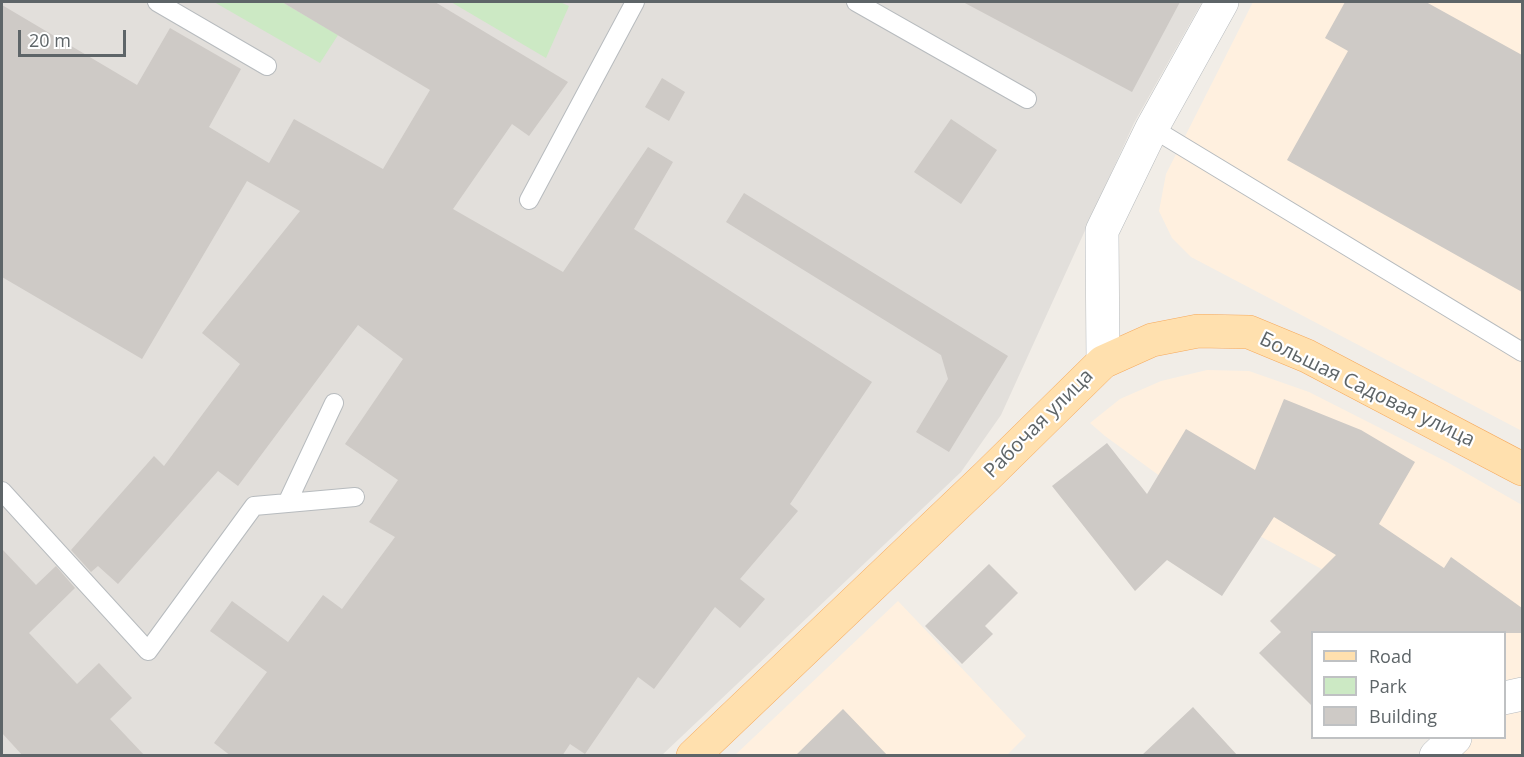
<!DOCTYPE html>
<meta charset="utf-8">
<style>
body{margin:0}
#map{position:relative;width:1524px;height:757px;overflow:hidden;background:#f1ede7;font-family:"Open Sans",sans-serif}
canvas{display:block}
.frame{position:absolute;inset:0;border:3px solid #5e6568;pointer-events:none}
.legend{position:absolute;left:1311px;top:631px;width:195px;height:108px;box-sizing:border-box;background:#fff;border:2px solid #bfc1c3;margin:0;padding:8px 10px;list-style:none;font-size:18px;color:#5e6568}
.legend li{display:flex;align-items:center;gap:12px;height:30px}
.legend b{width:30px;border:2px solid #bfc1c3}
.scale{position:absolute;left:18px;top:30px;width:108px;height:27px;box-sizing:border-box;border:3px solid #5e6568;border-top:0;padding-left:8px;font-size:18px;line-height:21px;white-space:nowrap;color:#5e6568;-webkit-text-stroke:4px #fff;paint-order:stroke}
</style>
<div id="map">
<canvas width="1524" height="757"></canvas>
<div class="frame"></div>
<ul class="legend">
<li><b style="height:8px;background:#ffe0ae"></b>Road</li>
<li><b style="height:16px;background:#cce9c4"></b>Park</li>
<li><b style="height:16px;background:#cecac6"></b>Building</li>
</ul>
<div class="scale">20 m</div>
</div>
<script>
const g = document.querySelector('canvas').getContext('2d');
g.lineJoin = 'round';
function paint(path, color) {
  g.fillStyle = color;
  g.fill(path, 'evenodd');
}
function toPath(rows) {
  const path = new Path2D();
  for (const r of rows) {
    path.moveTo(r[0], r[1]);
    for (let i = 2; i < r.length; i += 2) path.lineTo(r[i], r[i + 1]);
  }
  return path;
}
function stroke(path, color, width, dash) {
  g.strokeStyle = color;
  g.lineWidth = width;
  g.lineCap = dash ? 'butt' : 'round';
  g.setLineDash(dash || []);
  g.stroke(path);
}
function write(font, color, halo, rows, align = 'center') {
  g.font = font + ' "Open Sans",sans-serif';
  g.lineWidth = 4.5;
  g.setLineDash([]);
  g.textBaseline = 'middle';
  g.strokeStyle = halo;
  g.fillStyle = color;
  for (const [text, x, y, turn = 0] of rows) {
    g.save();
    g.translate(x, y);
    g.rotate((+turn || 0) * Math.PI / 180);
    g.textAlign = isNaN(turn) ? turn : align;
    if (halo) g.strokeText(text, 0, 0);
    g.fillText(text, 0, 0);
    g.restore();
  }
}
const commercial = toPath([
 [1253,2,1522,2,1522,431,1191,257,1172,238,1159,211,1166,174],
 [1207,370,1249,371,1309,392,1447,462,1522,505,1522,678,1505,686,1504,632,1393,607,1194,501,1105,436,1090,423,1120,399,1161,381],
 [898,601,1026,736,1007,755,734,756],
 [1505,694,1522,708,1522,755,1432,756,1450,738,1504,738]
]);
const industrial = toPath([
 [2,2,1202,2,1134,123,1001,415,961,472,661,756,5,756,2,752]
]);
const green = toPath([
 [214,2,282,2,338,35,320,63],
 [451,2,560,2,569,6,546,58]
]);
const building = toPath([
 [282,2,435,2,568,82,529,136,512,124,453,209,563,272,648,147,673,162,634,229,872,382,790,504,798,511,740,579,765,599,740,628,715,607,654,689,638,677,585,754,570,744,562,756,231,756,214,743,267,672,210,631,232,601,288,642,323,595,342,609,395,537,369,522,398,480,345,444,403,359,358,325,238,486,218,471,118,584,98,566,91,572,71,550,154,456,164,466,240,364,202,333,300,211,247,181,142,359,2,277,2,5,137,85,170,28,241,69,209,127,269,163,294,119,383,169,430,90],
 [963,2,1180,2,1132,92],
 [1345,2,1426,2,1522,55,1522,292,1287,160,1348,51,1325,38],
 [662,78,685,92,669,121,645,107],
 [951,119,997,150,961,204,914,172],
 [744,193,1008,356,949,452,916,432,948,379,941,355,726,222],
 [1284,399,1361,430,1415,462,1379,524,1444,568,1451,557,1522,608,1522,633,1312,633,1312,706,1259,653,1281,632,1270,621,1336,555,1274,517,1222,596,1167,560,1135,591,1052,486,1107,443,1147,494,1186,429,1255,470],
 [2,549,36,585,56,566,75,588,29,633,77,684,99,663,132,698,110,719,145,756,23,756,2,733],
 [989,564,1018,593,985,626,993,634,962,664,925,626],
 [1193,707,1238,756,1141,756],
 [843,709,888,756,795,756]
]);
const lane = toPath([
 [157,2,267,66],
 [856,2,1027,99],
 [1152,128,1522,352],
 [529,200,635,2],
 [2,491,148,651,254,506,355,497],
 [287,503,334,403]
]);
const street = toPath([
 [1103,362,1102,231,1152,128,1222,2],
 [1504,698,1522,694],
 [1436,756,1455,738]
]);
const primary = toPath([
 [693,756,987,476,1103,362,1152,340,1198,331,1249,332,1307,356,1522,469]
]);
const streetNames = [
 ["Большая Садовая улица",1367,390,26],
 ["Рабочая улица",1039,424,-45]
];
paint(commercial, '#fff0df');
paint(industrial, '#e2dfdb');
paint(green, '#cce9c4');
paint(building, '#cecac6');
stroke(lane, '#b7bbbe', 20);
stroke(street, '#b7bbbe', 34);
stroke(primary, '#f6a95c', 34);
stroke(lane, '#fff', 18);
stroke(street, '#fff', 33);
stroke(primary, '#ffe0ae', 33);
write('20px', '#5e6568', '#fff', streetNames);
</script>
